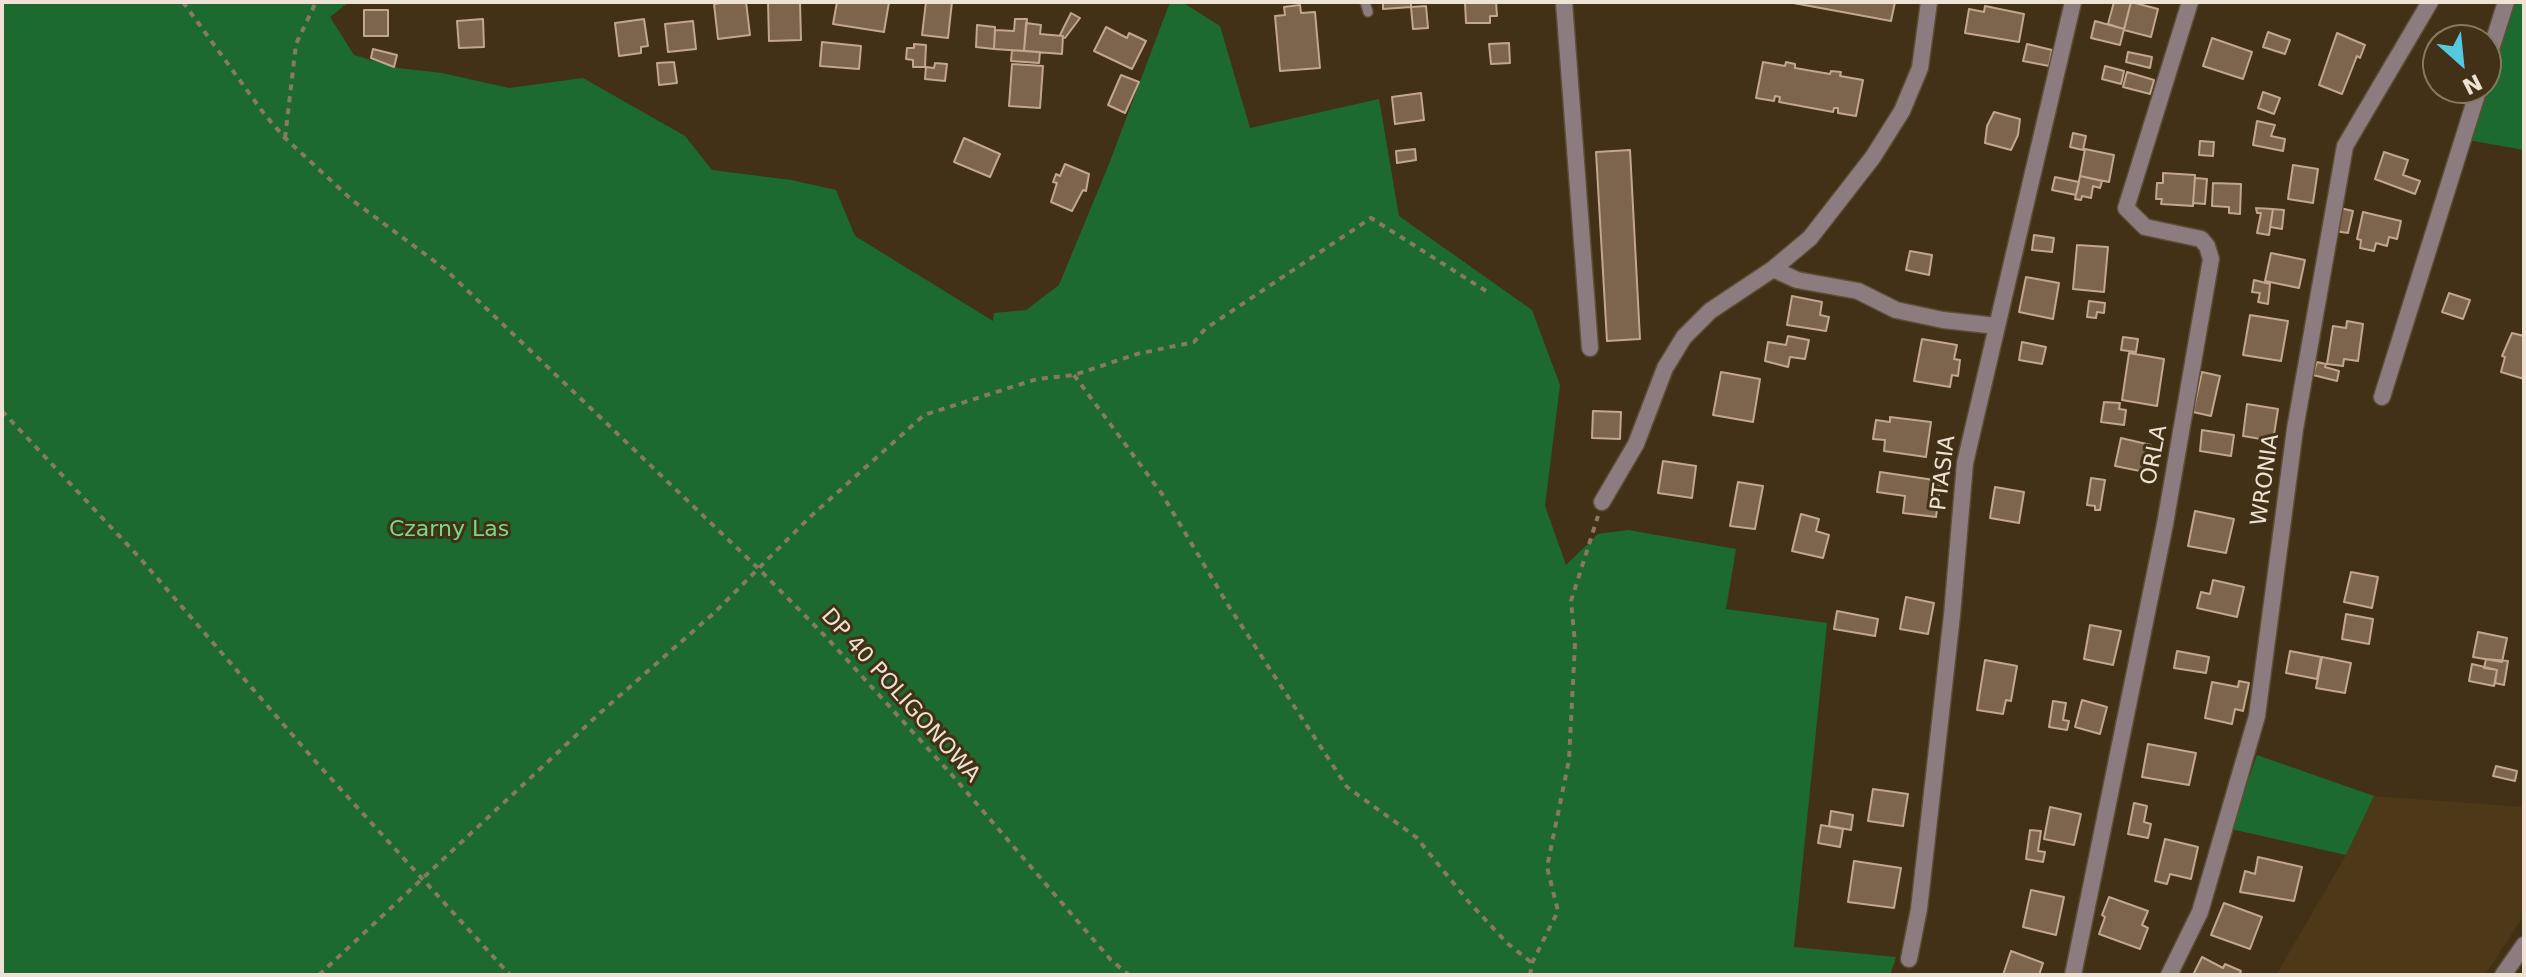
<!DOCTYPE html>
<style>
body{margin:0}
#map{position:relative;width:2526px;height:977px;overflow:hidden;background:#423117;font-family:"DejaVu Sans",sans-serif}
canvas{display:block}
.frame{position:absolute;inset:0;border:4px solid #ede2d3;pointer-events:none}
.north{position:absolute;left:2422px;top:24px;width:80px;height:80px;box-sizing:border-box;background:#423117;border:2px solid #867862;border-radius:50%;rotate:153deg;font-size:22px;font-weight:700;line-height:32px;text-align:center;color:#ede2d3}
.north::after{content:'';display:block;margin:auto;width:28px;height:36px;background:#55cade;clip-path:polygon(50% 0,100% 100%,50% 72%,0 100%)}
</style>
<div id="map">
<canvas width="2526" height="977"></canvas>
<div class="frame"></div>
<div class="north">N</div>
</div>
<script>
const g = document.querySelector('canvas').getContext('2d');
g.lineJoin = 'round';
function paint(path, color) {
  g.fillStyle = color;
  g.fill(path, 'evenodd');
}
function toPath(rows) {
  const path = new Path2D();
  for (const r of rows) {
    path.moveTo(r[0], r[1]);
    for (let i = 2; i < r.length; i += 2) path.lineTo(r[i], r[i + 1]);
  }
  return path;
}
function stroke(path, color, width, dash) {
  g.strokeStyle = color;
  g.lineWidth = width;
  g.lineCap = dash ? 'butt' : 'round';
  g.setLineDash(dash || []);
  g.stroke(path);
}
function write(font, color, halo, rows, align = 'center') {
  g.font = font + ' "DejaVu Sans",sans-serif';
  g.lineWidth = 6;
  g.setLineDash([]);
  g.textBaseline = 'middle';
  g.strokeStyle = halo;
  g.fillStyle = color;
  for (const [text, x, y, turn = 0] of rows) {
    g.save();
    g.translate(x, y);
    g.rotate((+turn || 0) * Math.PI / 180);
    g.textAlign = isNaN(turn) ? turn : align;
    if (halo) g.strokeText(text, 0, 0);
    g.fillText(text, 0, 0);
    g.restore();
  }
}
const built = toPath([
 [2374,796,2524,807,2524,915,2485,975,2276,975,2346,855]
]);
const green = toPath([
 [2,2,349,2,330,17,354,55,398,68,442,73,509,88,583,78,685,136,712,170,791,180,836,190,855,236,993,321,994,313,1026,310,1059,285,1109,164,1170,2,1182,2,1220,26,1250,128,1379,99,1399,216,1532,310,1560,385,1545,506,1566,565,1598,534,1628,530,1736,549,1726,609,1827,623,1794,947,1896,957,1890,975,2,975],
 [2513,2,2524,2,2524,150,2468,140],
 [2257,755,2374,796,2346,855,2231,829]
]);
const building = toPath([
 [728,2,746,2,750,35,718,39,714,4,728,2],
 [768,2,800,2,801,40,769,41,768,2],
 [837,2,889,2,884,32,833,24,837,2],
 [926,2,952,2,948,38,922,35,926,2],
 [1383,2,1411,2,1411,7,1383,9,1383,2],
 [1465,2,1496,2,1497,16,1490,16,1490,23,1466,23,1465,2],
 [1788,2,1895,2,1891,21,1788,2],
 [2114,2,2131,2,2124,29,2108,24,2114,2],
 [2131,2,2158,9,2151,37,2124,30,2131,2],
 [1300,5,1301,13,1315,12,1320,68,1280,71,1275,16,1285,15,1284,7,1300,5],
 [1426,6,1428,28,1413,29,1411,7,1426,6],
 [1985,6,2024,14,2019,42,1965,33,1969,9,1984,12,1985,6],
 [364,10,388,10,388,36,364,36,364,10],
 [1071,13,1080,18,1065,38,1060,35,1071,13],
 [483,19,484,47,459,48,457,21,483,19],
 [644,19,648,46,641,47,641,53,619,56,615,23,644,19],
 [1015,19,1027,19,1024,51,994,49,995,30,1014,31,1015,19],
 [693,21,696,49,668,52,665,24,693,21],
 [2095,21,2124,29,2120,45,2091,38,2095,21],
 [1026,23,1041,25,1040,34,1063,36,1062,54,1024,51,1026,23],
 [977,25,995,27,994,49,976,47,977,25],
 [1106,27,1127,38,1129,33,1146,41,1132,69,1094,51,1106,27],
 [2268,32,2290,40,2285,54,2263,47,2268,32],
 [2337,33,2365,45,2360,58,2357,56,2342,94,2319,85,2337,33],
 [2212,38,2252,52,2243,79,2203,66,2212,38],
 [822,42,861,46,859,69,820,66,822,42],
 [1509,43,1510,63,1491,64,1489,44,1509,43],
 [914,44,926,45,925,67,913,67,913,60,906,59,907,48,914,48,914,44],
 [2027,44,2052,50,2049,66,2023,61,2027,44],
 [373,49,397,55,394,67,371,58,373,49],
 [1012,50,1040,52,1039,63,1011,61,1012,50],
 [2128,52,2152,57,2150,68,2126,62,2128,52],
 [674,62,677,83,659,85,657,63,674,62],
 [1763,62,1785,66,1786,62,1795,64,1795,68,1830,74,1831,71,1841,72,1840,76,1863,80,1856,116,1838,113,1838,108,1834,108,1833,112,1779,102,1780,97,1775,96,1774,101,1756,98,1763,62],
 [935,63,947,64,945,81,925,79,926,67,934,68,935,63],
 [1012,64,1043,66,1040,108,1009,106,1012,64],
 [2105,66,2124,71,2121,84,2102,79,2105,66],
 [2127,72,2154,80,2150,94,2123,87,2127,72],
 [1121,75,1139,82,1125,113,1108,105,1121,75],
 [2263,92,2280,98,2274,114,2258,108,2263,92],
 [1421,93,1424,120,1395,124,1392,97,1421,93],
 [1994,112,2020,119,2018,135,2011,150,1985,143,1987,126,1994,112],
 [2257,121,2275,125,2271,136,2285,139,2283,151,2253,145,2257,121],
 [2073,133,2086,136,2083,150,2070,147,2073,133],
 [964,138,1000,154,990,177,954,162,964,138],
 [2200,141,2214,142,2213,156,2199,155,2200,141],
 [1415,149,1416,160,1397,163,1396,151,1415,149],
 [2085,149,2114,155,2109,182,2080,176,2085,149],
 [1630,150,1640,339,1607,341,1596,152,1630,150],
 [2384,152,2408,160,2403,175,2420,181,2415,194,2375,179,2384,152],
 [1065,164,1089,174,1086,191,1083,190,1072,211,1051,202,1057,183,1053,182,1056,174,1060,176,1065,164],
 [2293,165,2318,169,2313,203,2288,199,2293,165],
 [2163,173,2195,175,2193,206,2161,204,2162,199,2156,199,2157,183,2163,183,2163,173],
 [2080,176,2102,181,2100,188,2093,186,2091,198,2082,196,2081,200,2075,199,2080,176],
 [2055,177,2079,182,2076,195,2052,190,2055,177],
 [2195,178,2207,179,2205,204,2193,203,2195,178],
 [2213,183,2241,184,2240,214,2229,213,2229,207,2212,206,2213,183],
 [2256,208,2273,209,2269,235,2257,233,2261,213,2257,213,2256,208],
 [2340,208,2353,211,2348,233,2335,231,2340,208],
 [2273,209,2284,210,2282,229,2270,227,2273,209],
 [2363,212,2401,221,2397,239,2389,237,2387,246,2376,243,2374,251,2360,248,2361,240,2357,239,2363,212],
 [2034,235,2054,238,2052,252,2032,250,2034,235],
 [2077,245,2108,247,2104,292,2073,289,2077,245],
 [1910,251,1932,255,1929,275,1906,270,1910,251],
 [2271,253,2305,260,2299,288,2265,281,2271,253],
 [2026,277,2059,283,2053,319,2019,312,2026,277],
 [2254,280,2270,284,2268,304,2258,302,2260,293,2252,292,2254,280],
 [2449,293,2470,300,2463,319,2442,312,2449,293],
 [1792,296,1822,302,1820,315,1829,317,1826,331,1787,325,1792,296],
 [2089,301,2105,303,2104,313,2097,312,2096,318,2087,317,2089,301],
 [2250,315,2288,321,2281,361,2243,355,2250,315],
 [2347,321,2363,324,2358,361,2344,359,2343,366,2327,364,2333,326,2346,328,2347,321],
 [2512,333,2524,336,2524,379,2501,372,2505,357,2502,356,2512,333],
 [1788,336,1809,340,1805,359,1790,357,1788,367,1765,361,1768,342,1786,345,1788,336],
 [2123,337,2138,339,2136,352,2121,350,2123,337],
 [1922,339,1957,345,1954,359,1960,360,1958,376,1952,375,1950,387,1914,381,1922,339],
 [2022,342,2046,347,2042,364,2019,360,2022,342],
 [2129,353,2164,359,2157,406,2122,400,2129,353],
 [2317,362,2326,364,2325,367,2339,371,2337,381,2313,375,2317,362],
 [1721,372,1760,379,1753,422,1713,415,1721,372],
 [2202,372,2220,376,2211,416,2193,412,2202,372],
 [2104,402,2120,403,2119,409,2126,410,2124,425,2101,422,2104,402],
 [2247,404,2278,409,2273,441,2243,436,2247,404],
 [1593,411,1621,412,1620,439,1592,438,1593,411],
 [1890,417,1931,422,1926,457,1884,451,1885,440,1873,439,1876,420,1890,422,1890,417],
 [2202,430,2234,435,2231,456,2200,451,2202,430],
 [2121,438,2151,445,2145,472,2115,466,2121,438],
 [1663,461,1696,466,1692,498,1658,493,1663,461],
 [1880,472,1941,481,1936,517,1903,513,1905,496,1877,492,1880,472],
 [2091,478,2105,480,2100,510,2095,510,2095,506,2087,505,2091,478],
 [1738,482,1763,486,1755,529,1730,526,1738,482],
 [1995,487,2024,492,2019,523,1990,518,1995,487],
 [2195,511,2234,519,2226,553,2188,546,2195,511],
 [1801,514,1819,519,1816,531,1829,535,1823,558,1792,551,1801,514],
 [2351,572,2378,577,2372,608,2344,602,2351,572],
 [2213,580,2244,587,2237,617,2197,608,2201,592,2210,594,2213,580],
 [1906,597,1934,603,1928,634,1900,629,1906,597],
 [1837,611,1878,619,1875,636,1834,629,1837,611],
 [2346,614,2373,619,2369,644,2342,639,2346,614],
 [2090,625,2121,631,2113,665,2084,659,2090,625],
 [2478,632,2507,638,2502,662,2473,657,2478,632],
 [2177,651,2209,657,2206,673,2174,668,2177,651],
 [2290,651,2321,657,2317,679,2286,673,2290,651],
 [2322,657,2351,663,2345,693,2316,688,2322,657],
 [2486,659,2508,661,2504,685,2495,683,2497,670,2484,668,2486,659],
 [1985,660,2017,666,2011,701,2006,700,2003,714,1977,710,1985,660],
 [2472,664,2497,670,2494,686,2469,681,2472,664],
 [2239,681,2249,683,2243,711,2235,709,2232,724,2205,718,2212,682,2238,687,2239,681],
 [2082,700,2107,707,2100,734,2075,727,2082,700],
 [2053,701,2066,703,2063,720,2069,721,2067,730,2049,727,2053,701],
 [2148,744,2196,753,2189,785,2142,777,2148,744],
 [2496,766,2517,771,2515,781,2493,776,2496,766],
 [1873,789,1908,794,1903,826,1868,821,1873,789],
 [2134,803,2147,806,2144,822,2151,824,2148,838,2128,834,2134,803],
 [2050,807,2081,814,2074,845,2044,839,2050,807],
 [1831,811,1853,815,1851,830,1829,826,1831,811],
 [1821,825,1843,829,1840,847,1818,843,1821,825],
 [2030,830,2041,831,2038,851,2045,852,2043,862,2026,859,2030,830],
 [2165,839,2198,847,2191,879,2170,874,2167,884,2155,881,2165,839],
 [2258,857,2302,867,2294,901,2240,892,2245,871,2255,874,2258,857],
 [1854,861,1901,868,1894,908,1848,902,1854,861],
 [2031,890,2064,897,2056,935,2023,927,2031,890],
 [2109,897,2148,911,2142,925,2148,928,2140,949,2099,934,2105,917,2102,915,2109,897],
 [2224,903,2262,917,2250,949,2211,935,2224,903],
 [2011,951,2043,963,2039,975,2003,975,2011,951],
 [2202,957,2223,968,2225,964,2241,971,2239,975,2193,975,2202,957]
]);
const path = toPath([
 [183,2,265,115,285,138,352,200,445,269,759,569,828,639,952,775,1111,960,1129,975],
 [285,138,296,44,316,2],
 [1074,375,1162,494,1228,605,1347,787,1416,837,1468,901,1507,943,1532,963],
 [2,411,139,557,315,761,510,975],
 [319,975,600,713,714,613,810,517,924,415,1037,379,1074,375,1137,354,1194,342,1205,329,1371,218,1486,291],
 [1530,975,1532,963,1558,911,1547,867,1569,760,1575,643,1571,601,1598,516]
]);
const service = toPath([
 [1365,2,1368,12]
]);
const minor = toPath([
 [1564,2,1590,348],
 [2486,65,2506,2],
 [1773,269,1797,280,1858,291,1896,310,1943,320,1997,326],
 [2382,397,2479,88],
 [1602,502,1636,444,1665,368,1684,337,1710,311,1773,269,1810,238,1873,157,1902,111,1920,68,1929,2],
 [1909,959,1919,909,1952,615,1965,463,2073,2],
 [2073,975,2165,524,2211,259,2207,246,2201,239,2145,227,2126,208,2190,2],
 [2169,975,2200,912,2257,716,2295,429,2345,146,2430,2],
 [2503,975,2524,945]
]);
const streetNames = [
 ["ORLA",2155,455,-79],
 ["PTASIA",1944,473,-83],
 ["WRONIA",2266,480,-82],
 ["DP 40 POLIGONOWA",900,696,48]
];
const parkNames = [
 ["Czarny Las",449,530]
];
paint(built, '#4d3817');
paint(green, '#1c6a30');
paint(building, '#7d644d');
stroke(building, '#c2a68e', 2);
stroke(service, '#5d4d35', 12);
stroke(minor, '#5d4d35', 19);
stroke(path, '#877963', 4, [6, 6]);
stroke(service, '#8c7b7f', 9);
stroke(minor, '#8c7b7f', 16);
write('22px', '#ede2d3', '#423117', streetNames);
write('22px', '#76da87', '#423117', parkNames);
</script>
